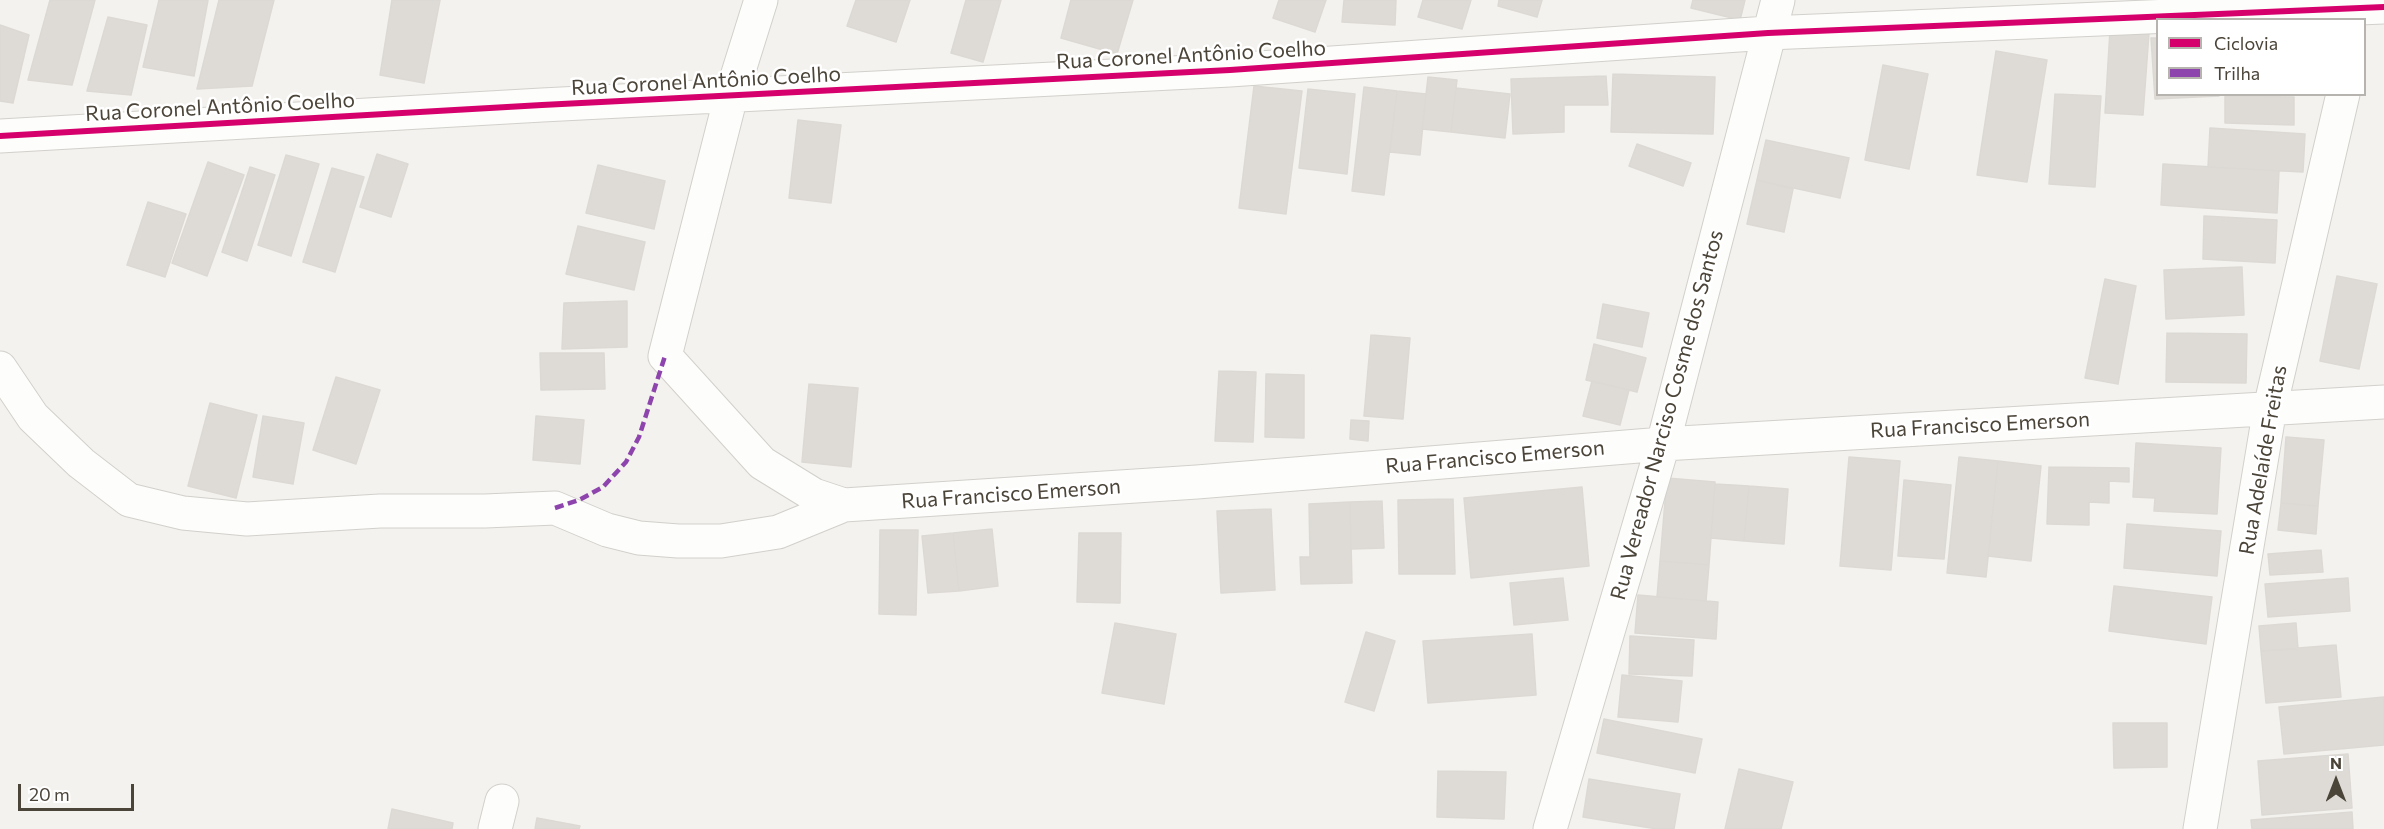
<!DOCTYPE html>
<meta charset="utf-8">
<style>
body{margin:0}
#map{position:relative;width:2384px;height:829px;overflow:hidden;background:#f4f2ee;font-family:Commissioner,sans-serif}
canvas{display:block}
.legend{position:absolute;left:2156px;top:18px;width:210px;height:78px;box-sizing:border-box;background:#fff;border:2px solid #b7b4b0;margin:0;padding:8px 10px;list-style:none;font-size:18px;color:#4b4439}
.legend li{display:flex;align-items:center;gap:12px;height:30px}
.legend b{width:30px;border:2px solid #b7b4b0}
.north{position:absolute;left:2306px;top:751px;width:60px;height:60px;-webkit-text-stroke:4px #fff;paint-order:stroke;rotate:0deg;font-size:16px;font-weight:700;line-height:24px;text-align:center;color:#4b4439}
.north::after{content:'';display:block;margin:auto;width:21px;height:27px;background:#4b4439;clip-path:polygon(50% 0,100% 100%,50% 72%,0 100%)}
.scale{position:absolute;left:18px;top:784px;width:116px;height:27px;box-sizing:border-box;border:3px solid #4b4439;border-top:0;padding-left:8px;font-size:18px;line-height:21px;white-space:nowrap;color:#4b4439;-webkit-text-stroke:4px #fff;paint-order:stroke}
</style>
<div id="map">
<canvas width="2384" height="829"></canvas>
<ul class="legend">
<li><b style="height:8px;background:#d6006c"></b>Ciclovia</li>
<li><b style="height:8px;background:#8e44ad"></b>Trilha</li>
</ul>
<div class="north">N</div>
<div class="scale">20 m</div>
</div>
<script>
const g = document.querySelector('canvas').getContext('2d');
g.lineJoin = 'round';
function paint(path, color) {
  g.fillStyle = color;
  g.fill(path, 'evenodd');
}
function toPath(rows) {
  const path = new Path2D();
  for (const r of rows) {
    path.moveTo(r[0], r[1]);
    for (let i = 2; i < r.length; i += 2) path.lineTo(r[i], r[i + 1]);
  }
  return path;
}
function stroke(path, color, width, dash) {
  g.strokeStyle = color;
  g.lineWidth = width;
  g.lineCap = dash ? 'butt' : 'round';
  g.setLineDash(dash || []);
  g.stroke(path);
}
function write(font, color, halo, rows, align = 'center') {
  g.font = font + ' Commissioner,sans-serif';
  g.lineWidth = 5;
  g.setLineDash([]);
  g.textBaseline = 'middle';
  g.strokeStyle = halo;
  g.fillStyle = color;
  for (const [text, x, y, turn = 0] of rows) {
    g.save();
    g.translate(x, y);
    g.rotate((+turn || 0) * Math.PI / 180);
    g.textAlign = isNaN(turn) ? turn : align;
    if (halo) g.strokeText(text, 0, 0);
    g.fillText(text, 0, 0);
    g.restore();
  }
}
const building = toPath([
 [50,0,95,0,72,85,28,80,50,0],
 [159,0,208,0,194,76,143,67,159,0],
 [219,0,274,0,252,86,197,89,219,0],
 [392,0,440,0,424,83,380,75,392,0],
 [856,0,910,0,896,42,847,26,856,0],
 [966,0,1001,0,983,62,951,53,966,0],
 [1071,0,1133,0,1117,54,1061,38,1071,0],
 [1279,0,1326,0,1315,32,1273,18,1279,0],
 [1344,0,1396,0,1395,25,1342,22,1344,0],
 [1423,0,1471,0,1462,29,1418,17,1423,0],
 [1499,0,1542,0,1537,17,1498,6,1499,0],
 [1693,0,1745,0,1740,20,1691,8,1693,0],
 [108,17,147,25,131,95,87,91,108,17],
 [0,25,29,35,13,103,0,101,0,25],
 [2110,30,2149,33,2143,115,2105,113,2110,30],
 [2151,38,2158,38,2158,94,2219,96,2155,99,2151,38],
 [1996,51,2047,60,2027,182,1977,175,1996,51],
 [1883,65,1928,74,1909,169,1865,160,1883,65],
 [1613,74,1715,77,1713,134,1611,132,1613,74],
 [1606,76,1608,105,1564,105,1564,132,1513,134,1511,79,1606,76],
 [1428,77,1457,80,1451,132,1422,129,1428,77],
 [1254,86,1302,91,1286,214,1239,208,1254,86],
 [1364,87,1397,91,1384,195,1352,191,1364,87],
 [1456,88,1510,94,1505,138,1451,132,1456,88],
 [1308,89,1355,94,1347,174,1299,168,1308,89],
 [1397,91,1426,94,1420,155,1390,152,1397,91],
 [2055,94,2101,96,2095,187,2049,184,2055,94],
 [2225,96,2294,97,2294,125,2225,123,2225,96],
 [798,120,841,125,831,203,789,198,798,120],
 [2210,128,2305,134,2303,172,2208,167,2210,128],
 [1766,140,1849,158,1840,198,1757,180,1766,140],
 [1637,144,1691,163,1683,186,1629,166,1637,144],
 [377,154,408,164,391,217,360,207,377,154],
 [286,155,319,164,291,256,258,245,286,155],
 [208,162,244,175,207,276,172,263,208,162],
 [2163,164,2279,171,2277,213,2161,205,2163,164],
 [598,165,665,181,654,229,586,213,598,165],
 [250,167,275,175,247,261,222,252,250,167],
 [332,168,364,177,335,272,303,262,332,168],
 [1757,180,1793,189,1784,232,1747,224,1757,180],
 [148,202,186,214,165,277,127,265,148,202],
 [2204,216,2277,220,2275,263,2203,259,2204,216],
 [578,226,645,242,634,290,566,274,578,226],
 [2242,267,2244,315,2166,319,2164,270,2242,267],
 [2337,276,2377,284,2359,369,2320,361,2337,276],
 [2105,279,2136,286,2118,384,2085,378,2105,279],
 [627,301,627,347,562,349,564,303,627,301],
 [1603,304,1649,313,1642,347,1597,338,1603,304],
 [2167,333,2247,334,2246,383,2166,382,2167,333],
 [1371,335,1410,338,1403,419,1364,416,1371,335],
 [1594,344,1646,358,1637,392,1586,380,1594,344],
 [540,353,604,353,605,389,541,390,540,353],
 [1219,371,1256,372,1253,442,1215,441,1219,371],
 [1266,374,1304,375,1304,438,1265,437,1266,374],
 [336,377,380,390,356,464,313,450,336,377],
 [1592,381,1629,390,1620,425,1583,416,1592,381],
 [809,384,858,388,851,467,802,462,809,384],
 [210,403,257,415,236,498,188,486,210,403],
 [263,416,304,423,293,484,253,477,263,416],
 [536,416,584,420,580,464,533,460,536,416],
 [1351,420,1369,421,1368,441,1350,439,1351,420],
 [2286,437,2324,440,2318,506,2281,503,2286,437],
 [2136,443,2221,448,2217,514,2154,511,2155,498,2133,497,2136,443],
 [1849,457,1900,461,1891,570,1840,566,1849,457],
 [1959,457,1998,461,1986,577,1947,573,1959,457],
 [1998,461,2041,466,2031,561,1988,556,1998,461],
 [2049,467,2129,468,2129,482,2109,481,2109,503,2089,502,2089,525,2047,524,2049,467],
 [1667,478,1715,482,1709,565,1660,561,1667,478],
 [1904,480,1951,485,1944,559,1898,556,1904,480],
 [1715,484,1749,486,1744,541,1711,538,1715,484],
 [1749,486,1788,489,1784,544,1744,541,1749,486],
 [1582,487,1589,566,1471,578,1464,498,1582,487],
 [1453,499,1455,574,1399,574,1398,500,1453,499],
 [1382,501,1384,548,1351,549,1350,502,1382,501],
 [1350,502,1352,583,1301,584,1300,557,1310,557,1309,504,1350,502],
 [2281,503,2318,506,2316,534,2278,530,2281,503],
 [1271,509,1275,590,1221,593,1217,511,1271,509],
 [2127,524,2221,531,2217,576,2124,568,2127,524],
 [992,529,998,586,959,591,953,533,992,529],
 [880,530,918,530,916,615,879,614,880,530],
 [953,533,959,591,928,593,922,536,953,533],
 [1079,533,1121,533,1120,603,1077,602,1079,533],
 [2321,550,2323,572,2270,575,2268,554,2321,550],
 [1660,561,1709,565,1706,601,1657,597,1660,561],
 [1563,578,1568,620,1514,625,1510,583,1563,578],
 [2348,578,2350,611,2268,617,2265,584,2348,578],
 [2114,586,2212,597,2206,644,2109,631,2114,586],
 [1638,595,1718,602,1716,639,1635,633,1638,595],
 [1115,623,1176,634,1164,704,1102,693,1115,623],
 [2296,623,2298,649,2261,651,2259,626,2296,623],
 [1366,632,1395,641,1374,711,1345,702,1366,632],
 [1532,634,1536,695,1428,703,1423,641,1532,634],
 [1630,636,1694,640,1692,676,1629,674,1630,636],
 [2336,645,2341,697,2266,703,2261,651,2336,645],
 [1622,675,1682,681,1678,722,1618,717,1622,675],
 [2384,697,2384,745,2284,754,2279,707,2384,697],
 [1604,719,1702,739,1695,773,1597,753,1604,719],
 [2113,723,2167,723,2167,767,2114,768,2113,723],
 [2348,754,2352,808,2262,815,2258,761,2348,754],
 [1739,769,1793,782,1781,829,1725,829,1739,769],
 [1438,771,1506,772,1504,819,1437,817,1438,771],
 [1589,779,1680,794,1674,829,1657,829,1583,817,1589,779],
 [392,809,453,823,452,829,388,829,392,809],
 [2352,812,2353,829,2252,829,2251,820,2352,812],
 [537,818,580,826,579,829,535,829,537,818]
]);
const minor = toPath([
 [761,0,731,96,665,356,762,463,814,495,844,505,1197,482,1663,444,2384,402],
 [0,136,542,105,1230,70,1768,33,2384,7],
 [0,368,33,417,81,463,129,500,183,513,247,519,380,511,485,511,555,508,607,530,639,538,678,541,721,541,778,532,844,505],
 [495,829,502,801],
 [1550,829,1663,444,1778,0],
 [2200,829,2270,408,2343,94]
]);
const quiet = toPath([
 [555,508,579,500,603,487,626,462,639,437,665,356]
]);
const cycleway = toPath([
 [0,136,542,105,1230,70,1768,33,2384,7]
]);
const streetNames = [
 ["Rua Coronel Antônio Coelho",1191,55,-3],
 ["Rua Coronel Antônio Coelho",706,81,-3],
 ["Rua Coronel Antônio Coelho",220,107,-3],
 ["Rua Vereador Narciso Cosme dos Santos",1667,415,-75],
 ["Rua Francisco Emerson",1980,425,-3],
 ["Rua Francisco Emerson",1495,457,-5],
 ["Rua Adelaíde Freitas",2263,460,-80],
 ["Rua Francisco Emerson",1011,494,-4]
];
paint(building, '#dedbd6');
stroke(building, '#dcd9d4', 1.5);
stroke(minor, '#d2d0cb', 35);
stroke(minor, '#fdfdfc', 33);
stroke(quiet, '#8e44ad', 4.5, [9, 4.5]);
stroke(cycleway, '#d6006c', 6);
write('21px', '#4b4439', '#fff', streetNames);
</script>
